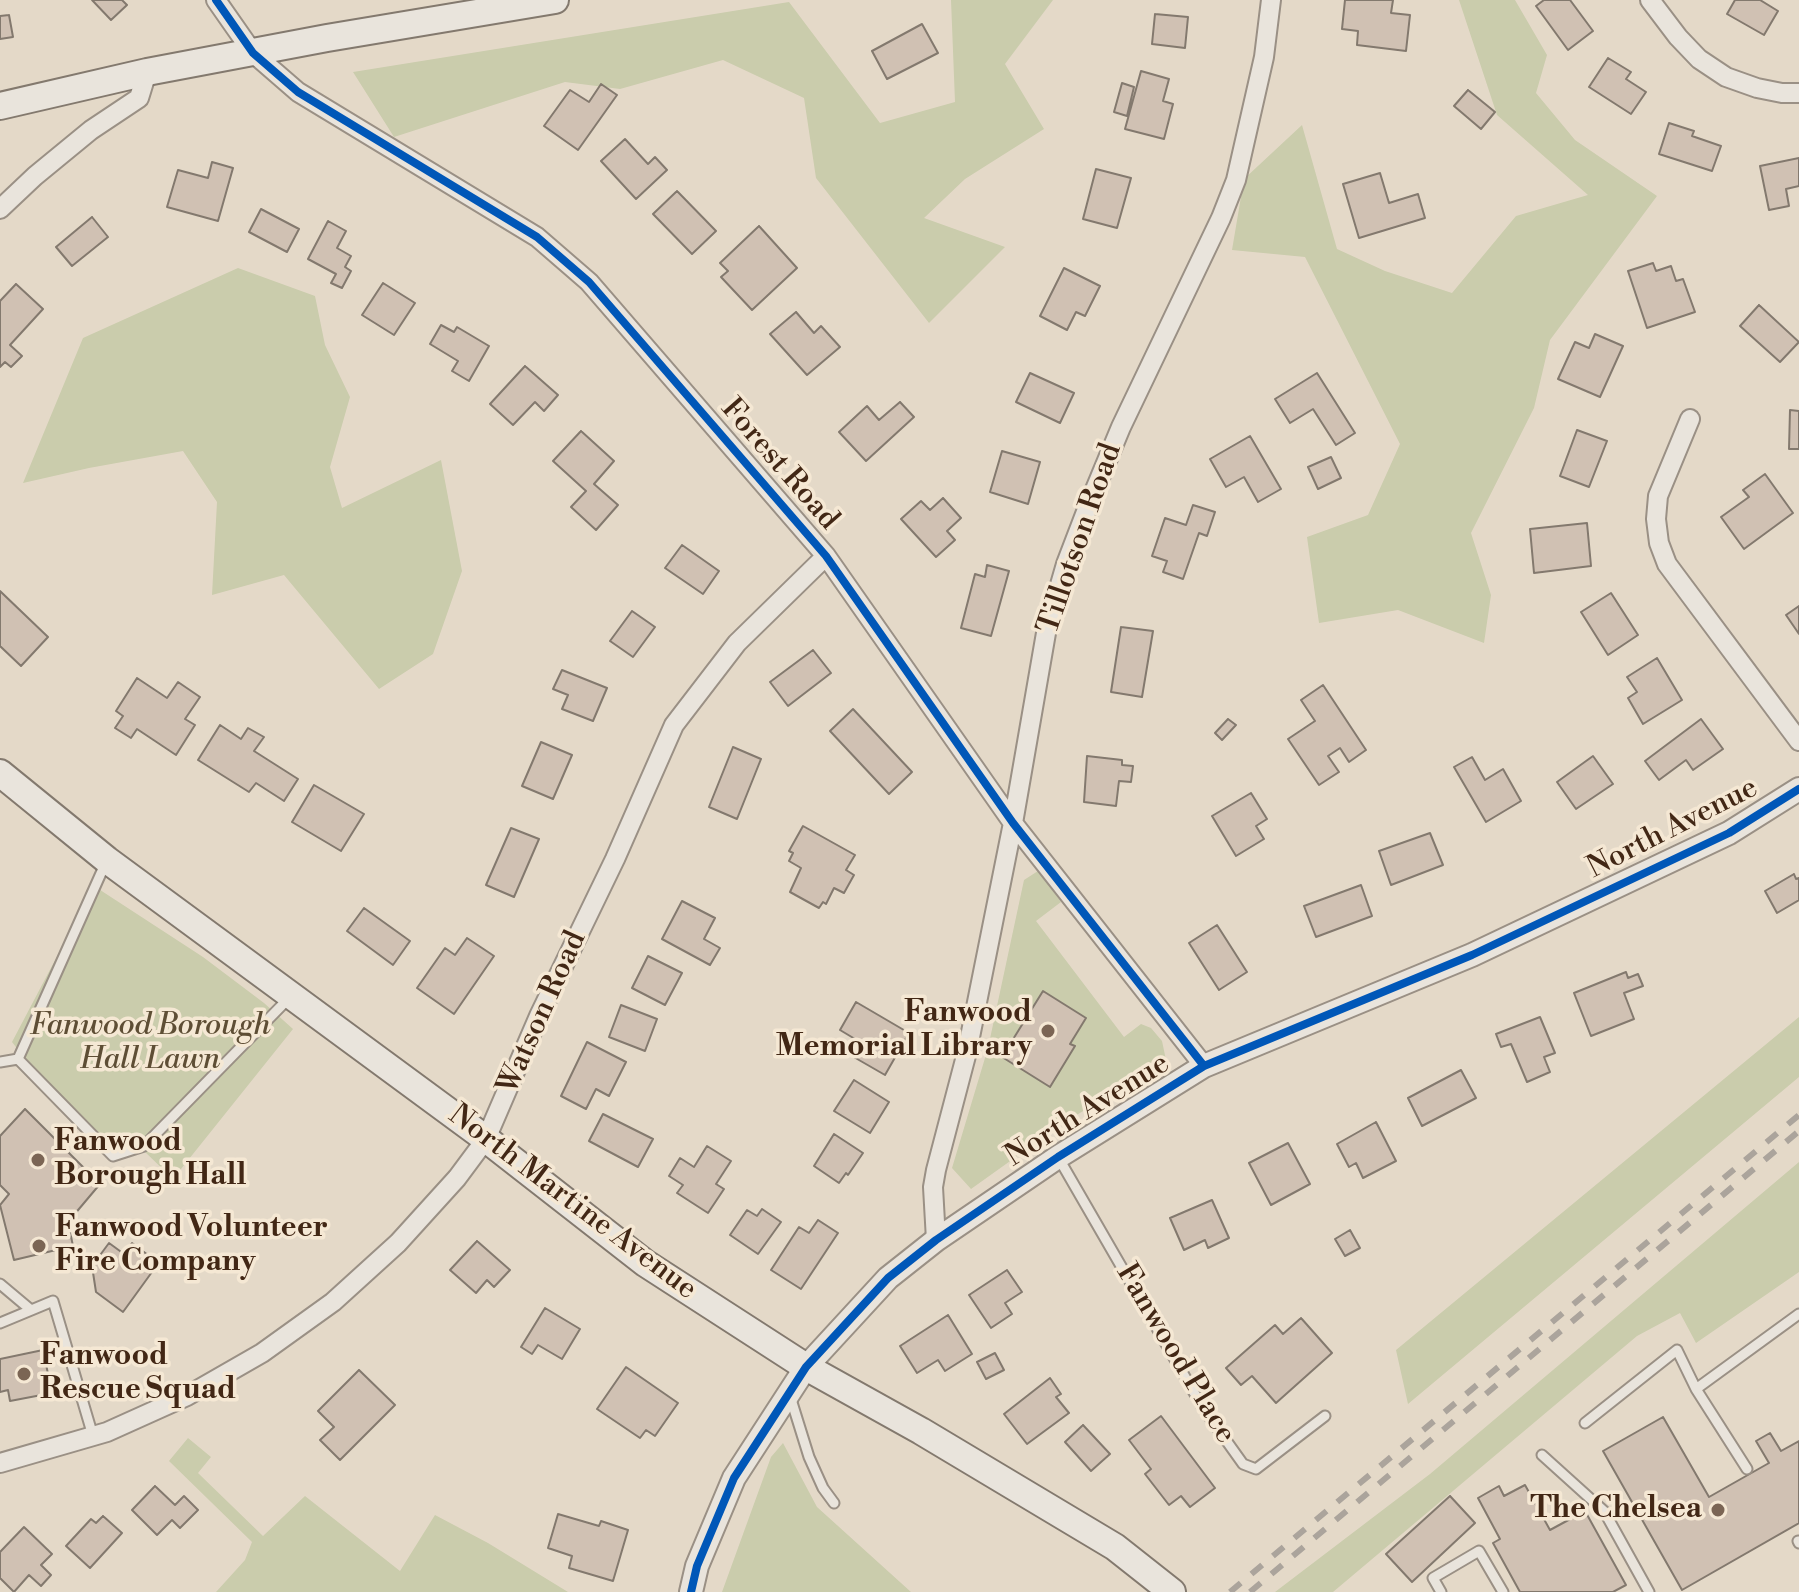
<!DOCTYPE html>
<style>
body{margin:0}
canvas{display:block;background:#e4d9c8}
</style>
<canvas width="1799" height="1592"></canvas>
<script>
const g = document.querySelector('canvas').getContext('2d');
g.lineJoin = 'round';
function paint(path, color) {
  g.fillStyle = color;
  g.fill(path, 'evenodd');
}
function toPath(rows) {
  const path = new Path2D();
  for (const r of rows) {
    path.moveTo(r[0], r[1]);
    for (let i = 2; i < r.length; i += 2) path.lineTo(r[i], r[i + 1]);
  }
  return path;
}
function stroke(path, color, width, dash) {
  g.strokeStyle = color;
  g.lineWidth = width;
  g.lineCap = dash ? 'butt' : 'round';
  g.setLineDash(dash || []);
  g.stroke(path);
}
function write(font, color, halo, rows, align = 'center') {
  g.font = font + ' "Libre Bodoni",serif';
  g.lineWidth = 7;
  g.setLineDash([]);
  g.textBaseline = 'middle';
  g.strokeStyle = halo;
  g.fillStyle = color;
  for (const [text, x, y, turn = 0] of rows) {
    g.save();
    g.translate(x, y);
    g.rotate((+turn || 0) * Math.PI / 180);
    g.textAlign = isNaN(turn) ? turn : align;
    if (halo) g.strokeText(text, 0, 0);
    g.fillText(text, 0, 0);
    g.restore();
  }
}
const green = toPath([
 [951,0,1053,0,1005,64,1044,129,965,179,924,218,1005,247,929,323,816,178,804,98,723,60,620,89,565,82,394,137,353,72,789,2,880,123,955,102],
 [1459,0,1515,0,1547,55,1536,93,1575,140,1657,196,1550,340,1534,408,1471,533,1491,595,1484,643,1398,610,1319,623,1307,537,1368,515,1400,444,1305,257,1232,250,1244,179,1302,125,1337,249,1385,271,1452,293,1516,216,1588,195,1497,115],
 [238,268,315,296,325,345,350,397,330,467,342,508,441,460,462,571,433,654,379,689,284,575,212,595,217,502,183,451,89,468,23,483,83,338],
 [1038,871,1061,902,1036,921,1124,1037,1141,1024,1151,1028,1162,1041,1166,1060,1062,1124,971,1189,952,1168,988,1048,1024,880],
 [1043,991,1085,1018,1070,1044,1074,1046,1050,1086,1002,1057],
 [94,886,203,957,264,1003,293,1029,173,1179,144,1151,98,1136,41,1079,12,1042],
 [1799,1017,1799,1077,1408,1404,1396,1350],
 [1799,1162,1799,1272,1696,1343,1680,1313,1637,1336,1333,1592,1275,1592,1430,1474],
 [188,1438,211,1457,198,1473,263,1536,305,1496,400,1571,435,1515,488,1543,568,1592,216,1592,245,1560,252,1542,169,1461],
 [783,1443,817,1507,911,1592,722,1592,771,1457]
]);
const building = toPath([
 [92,0,122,0,127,5,111,20,92,0],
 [1345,0,1393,0,1391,13,1410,15,1406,51,1357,45,1358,31,1342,29,1345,0],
 [1544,0,1570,0,1593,31,1568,50,1536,6,1544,0],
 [1735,0,1760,0,1778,11,1764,35,1727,14,1735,0],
 [1155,14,1188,17,1185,48,1152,44,1155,14],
 [9,15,13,37,0,39,0,16,9,15],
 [922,24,938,53,887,79,872,51,922,24],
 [1608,58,1631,72,1626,79,1646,92,1631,114,1589,87,1608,58],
 [1141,71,1169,79,1163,101,1173,104,1164,139,1125,129,1141,71],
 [1122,83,1134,87,1127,116,1114,112,1122,83],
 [601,84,617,95,578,150,544,126,570,90,589,102,601,84],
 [1468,90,1495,112,1481,129,1454,106,1468,90],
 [1669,123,1694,131,1692,136,1721,146,1712,171,1659,154,1669,123],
 [625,139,648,164,655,157,667,170,636,199,601,161,625,139],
 [1799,158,1799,186,1786,189,1789,206,1769,210,1760,166,1799,158],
 [212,162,233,168,218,221,167,207,178,170,208,178,212,162],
 [1096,169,1131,178,1117,228,1083,219,1096,169],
 [1380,173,1389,203,1418,194,1425,218,1359,238,1343,184,1380,173],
 [677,191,716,231,692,254,653,214,677,191],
 [261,209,299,229,287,252,249,232,261,209],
 [92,217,108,237,72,266,56,247,92,217],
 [328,221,346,231,337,248,351,256,345,267,351,271,342,288,331,283,336,274,308,259,328,221],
 [759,226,797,268,752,310,721,277,728,271,720,263,759,226],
 [1653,263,1656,271,1671,266,1676,281,1683,279,1695,312,1647,328,1628,271,1653,263],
 [1064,268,1100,286,1085,316,1076,312,1067,330,1040,316,1064,268],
 [383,283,415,303,394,335,362,315,383,283],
 [16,284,43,309,10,345,22,356,11,367,5,362,0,367,0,301,16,284],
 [1759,305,1799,342,1780,362,1740,326,1759,305],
 [796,312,814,333,821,326,840,347,807,375,770,334,796,312],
 [441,325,454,332,457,327,489,346,469,381,452,371,458,361,430,344,441,325],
 [1595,334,1623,346,1600,397,1558,379,1575,342,1589,348,1595,334],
 [525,366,558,395,544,411,535,402,513,425,490,404,525,366],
 [1030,373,1074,393,1060,423,1016,402,1030,373],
 [1317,373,1355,433,1336,445,1313,409,1290,423,1275,399,1317,373],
 [900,402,914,417,866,461,839,432,867,406,879,420,900,402],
 [1790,410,1799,411,1799,449,1789,449,1790,410],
 [1577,430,1607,441,1589,487,1560,476,1577,430],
 [581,431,614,461,594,484,618,505,596,530,571,507,586,491,553,461,581,431],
 [1250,436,1281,489,1258,502,1244,477,1226,487,1210,459,1250,436],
 [1002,451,1040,462,1028,504,990,492,1002,451],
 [1331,457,1341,478,1318,489,1308,467,1331,457],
 [1765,474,1793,513,1744,549,1721,517,1749,497,1743,490,1765,474],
 [943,498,961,518,947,531,955,540,936,557,901,519,921,501,930,510,943,498],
 [1193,505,1215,512,1207,536,1199,533,1183,579,1163,572,1167,561,1152,556,1165,518,1186,525,1193,505],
 [1587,523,1591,566,1534,573,1530,529,1587,523],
 [682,545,719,571,703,594,665,568,682,545],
 [987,565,1009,571,991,636,961,628,975,574,985,577,987,565],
 [0,591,48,637,21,666,0,646,0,591],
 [1611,593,1638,635,1608,655,1581,612,1611,593],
 [1799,606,1799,634,1786,615,1799,606],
 [632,611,655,627,633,657,610,641,632,611],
 [1121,627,1153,631,1142,697,1111,692,1121,627],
 [813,650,831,673,788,706,770,682,813,650],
 [1657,658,1682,700,1643,724,1628,698,1637,692,1627,677,1657,658],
 [562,670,607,688,593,721,562,709,568,695,553,689,562,670],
 [137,678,167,698,178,682,200,697,185,719,195,725,176,755,137,729,131,738,115,728,123,716,116,711,137,678],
 [1323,685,1366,750,1349,762,1340,748,1328,756,1339,772,1319,785,1288,739,1315,721,1301,700,1323,685],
 [853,709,912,772,889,794,830,731,853,709],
 [1228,719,1236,725,1222,740,1215,733,1228,719],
 [1701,719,1723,749,1693,770,1686,760,1659,780,1645,761,1701,719],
 [220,725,241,739,248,728,264,737,254,751,298,779,284,801,256,783,249,792,198,760,220,725],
 [541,742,572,755,553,799,522,786,541,742],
 [733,747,761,759,737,819,709,807,733,747],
 [1087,756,1122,760,1122,765,1133,766,1131,782,1119,781,1116,806,1084,802,1087,756],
 [1593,756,1613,784,1576,809,1557,782,1593,756],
 [1472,757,1485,780,1503,769,1521,801,1486,822,1454,767,1472,757],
 [314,785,364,814,341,851,292,822,314,785],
 [1251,793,1267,819,1256,826,1264,839,1236,856,1212,816,1251,793],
 [803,826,855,855,846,870,854,875,844,893,834,888,826,904,823,902,819,908,790,892,801,868,789,861,793,853,789,851,803,826],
 [511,828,539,839,514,897,486,885,511,828],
 [1430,833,1443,865,1391,885,1379,851,1430,833],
 [1794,874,1796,879,1799,878,1799,900,1777,913,1765,891,1794,874],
 [1361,885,1372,916,1316,937,1304,906,1361,885],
 [682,901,715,918,704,939,720,948,710,965,662,939,682,901],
 [364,908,410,941,393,965,347,931,364,908],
 [1217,925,1247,972,1219,990,1189,943,1217,925],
 [467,938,494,956,454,1014,417,988,445,948,455,955,467,938],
 [648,956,682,973,665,1005,632,988,648,956],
 [1626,972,1628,978,1638,974,1643,986,1624,993,1634,1019,1591,1036,1574,993,1626,972],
 [1043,991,1086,1018,1070,1044,1075,1046,1050,1087,1002,1057,1043,991],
 [856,1002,909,1033,885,1075,852,1056,860,1042,840,1030,856,1002],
 [621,1005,657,1019,645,1051,609,1037,621,1005],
 [1540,1017,1555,1053,1544,1057,1550,1072,1527,1082,1511,1044,1501,1047,1496,1034,1540,1017],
 [587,1042,626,1062,609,1096,596,1089,586,1109,561,1096,587,1042],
 [1461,1070,1476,1098,1422,1126,1408,1098,1461,1070],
 [854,1080,889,1102,870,1133,834,1111,854,1080],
 [25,1109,100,1184,68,1222,73,1246,14,1260,0,1205,9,1194,0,1185,0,1136,25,1109],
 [603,1114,653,1139,638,1167,589,1141,603,1114],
 [1376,1122,1396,1161,1363,1178,1356,1163,1349,1167,1337,1144,1376,1122],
 [834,1134,863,1153,848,1175,846,1173,839,1183,814,1166,834,1134],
 [1288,1143,1310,1184,1271,1205,1249,1163,1288,1143],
 [707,1146,731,1161,716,1184,724,1189,708,1213,677,1193,683,1185,669,1176,680,1158,694,1167,707,1146],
 [1212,1200,1229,1238,1208,1248,1205,1240,1184,1250,1170,1218,1212,1200],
 [762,1209,781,1222,758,1254,730,1235,747,1210,757,1216,762,1209],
 [818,1220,838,1233,801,1289,771,1270,799,1227,809,1233,818,1220],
 [1350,1230,1360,1248,1345,1256,1335,1239,1350,1230],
 [477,1241,510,1270,494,1287,487,1280,476,1293,450,1270,477,1241],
 [109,1243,124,1254,132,1243,148,1255,141,1264,152,1272,123,1312,96,1292,92,1266,109,1243],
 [1007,1270,1022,1292,1005,1303,1012,1314,991,1328,969,1295,1007,1270],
 [545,1308,580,1329,562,1359,538,1345,532,1354,521,1347,545,1308],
 [948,1315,972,1354,945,1371,938,1360,917,1373,900,1346,948,1315],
 [1301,1318,1332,1353,1276,1403,1252,1376,1241,1385,1226,1368,1275,1325,1283,1334,1301,1318],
 [43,1350,52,1393,10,1401,8,1390,0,1392,0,1359,43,1350],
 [995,1353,1004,1370,986,1379,977,1362,995,1353],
 [626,1367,678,1403,655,1436,646,1430,640,1438,597,1409,626,1367],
 [359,1370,395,1405,340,1460,320,1440,334,1427,318,1411,359,1370],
 [1050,1378,1061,1394,1056,1397,1069,1413,1027,1444,1004,1414,1050,1378],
 [1161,1416,1215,1488,1190,1507,1181,1496,1169,1505,1145,1474,1151,1469,1129,1440,1161,1416],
 [1663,1417,1709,1497,1769,1463,1756,1441,1770,1433,1781,1451,1799,1441,1799,1523,1682,1590,1603,1451,1663,1417],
 [1083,1425,1110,1454,1091,1471,1065,1442,1083,1425],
 [1525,1485,1550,1530,1585,1511,1626,1585,1613,1592,1520,1592,1493,1543,1500,1539,1478,1498,1499,1486,1504,1496,1525,1485],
 [155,1486,175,1505,184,1496,198,1510,180,1528,172,1520,157,1535,132,1510,155,1486],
 [1450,1496,1475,1523,1412,1582,1386,1554,1450,1496],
 [558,1514,599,1526,601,1521,628,1530,613,1581,569,1568,572,1556,548,1548,558,1514],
 [103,1516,122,1533,90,1568,66,1546,91,1519,96,1523,103,1516],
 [24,1527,52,1554,41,1565,51,1575,41,1586,29,1575,14,1592,0,1578,0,1552,24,1527]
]);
const service = toPath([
 [18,1059,106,862],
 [0,1062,18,1059,113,1156,144,1146,291,996],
 [1058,1157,1203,1408,1243,1464,1256,1469,1325,1416],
 [0,1284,31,1310],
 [0,1323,53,1301,93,1436],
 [1696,1389,1747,1469],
 [790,1396,809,1457,823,1488,834,1503],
 [1585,1423,1677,1350,1696,1389,1799,1314],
 [1542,1455,1604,1511,1649,1592],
 [1798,1541,1799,1543],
 [1441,1592,1433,1578,1479,1551,1503,1592]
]);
const minor = toPath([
 [216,0,253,53,298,92,537,237,589,282,826,556,1013,823,1204,1066],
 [1650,0,1678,37,1699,59,1726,77,1757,88,1782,93,1799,93],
 [0,209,35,176,91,130,139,98,147,72],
 [1690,419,1658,496,1656,519,1659,543,1667,564,1799,741],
 [936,1240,933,1187,936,1170,967,1052,1013,823,1046,633,1066,564,1089,504,1121,427,1221,218,1236,180,1264,57,1271,0],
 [0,1463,107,1432,187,1396,262,1353,333,1302,398,1243,457,1178,486,1139,539,1016,615,859,674,725,737,643,826,556]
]);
const tertiary = toPath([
 [691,1592,697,1566,734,1478,806,1367,888,1278,936,1240,1058,1157,1204,1066,1472,955,1729,833,1799,789]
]);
const secondary = toPath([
 [0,106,147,72,327,38,555,0],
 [0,773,107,860,486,1139,645,1263,806,1367,921,1431,1115,1547,1172,1592]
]);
const rail = toPath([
 [1230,1592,1799,1115],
 [1250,1592,1799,1131]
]);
const cycleway = toPath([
 [216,0,253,53,298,92,537,237,589,282,826,556,1013,823,1204,1066],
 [691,1592,697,1566,734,1478,806,1367,888,1278,936,1240,1058,1157,1204,1066,1472,955,1729,833,1799,789]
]);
const markers = [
 [1048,1031,8,"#7b6554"],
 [38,1160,8,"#7b6554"],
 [39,1246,8,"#7b6554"],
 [24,1374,8,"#7b6554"],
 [1718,1510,8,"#7b6554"]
];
const streetNames = [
 ["Forest Road",779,465,49],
 ["Tillotson Road",1081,539,-71],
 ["North Avenue",1673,829,-27],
 ["Watson Road",543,1013,-66],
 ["North Avenue",1088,1111,-32],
 ["North Martine Avenue",572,1203,37],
 ["Fanwood Place",1175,1354,59]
];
const poiNames = [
 ["Fanwood",1032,1014,"right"],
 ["Memorial Library",1032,1048,"right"],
 ["Fanwood",54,1143],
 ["Borough Hall",54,1177],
 ["Fanwood Volunteer",55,1229],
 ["Fire Company",55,1263],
 ["Fanwood",40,1357],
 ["Rescue Squad",40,1391],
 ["The Chelsea",1702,1510,"right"]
];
const parkNames = [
 ["Fanwood Borough",150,1027],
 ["Hall Lawn",150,1061]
];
paint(green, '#caccac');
paint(building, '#d0c1b3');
stroke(building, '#83796e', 2);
stroke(service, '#9a9085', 13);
stroke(minor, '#9a9085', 22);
stroke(tertiary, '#9a9085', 26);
stroke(secondary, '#83796e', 30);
stroke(service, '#e9e4dc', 9);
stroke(minor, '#e9e4dc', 18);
stroke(tertiary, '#e9e4dc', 22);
stroke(secondary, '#e9e4dc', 26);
stroke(rail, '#aba49c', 6, [14, 14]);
stroke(cycleway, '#0057b8', 8);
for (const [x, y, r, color] of markers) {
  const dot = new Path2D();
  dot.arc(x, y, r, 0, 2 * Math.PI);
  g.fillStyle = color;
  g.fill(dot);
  stroke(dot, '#f5e8d4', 3);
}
write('30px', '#422715', '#f5e8d4', streetNames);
write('bold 30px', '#422715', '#f5e8d4', poiNames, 'left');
write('italic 30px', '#5e4e35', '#f5e8d4', parkNames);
</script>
